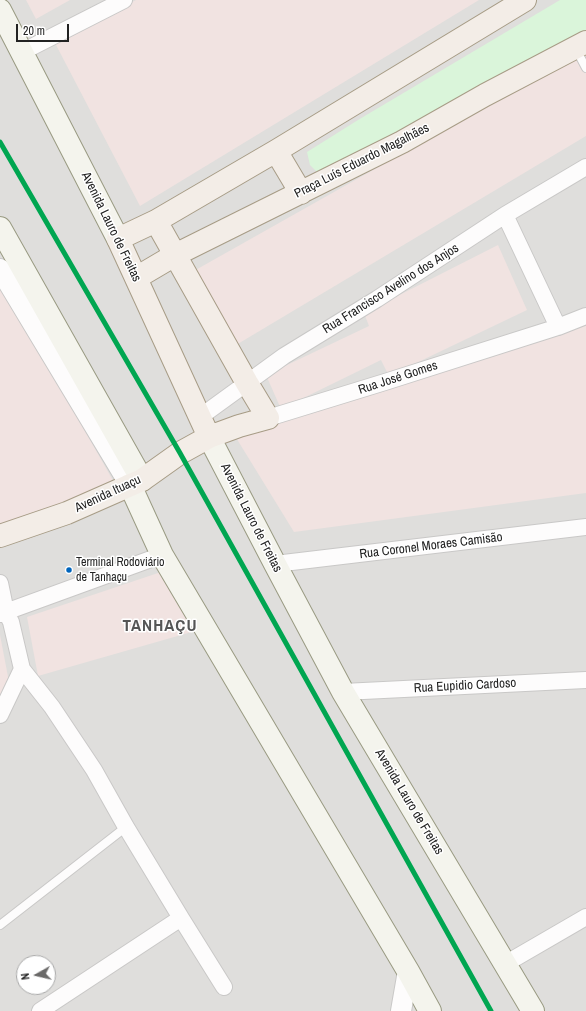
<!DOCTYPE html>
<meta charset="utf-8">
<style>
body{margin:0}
#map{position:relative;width:586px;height:1011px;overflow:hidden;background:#f0eeeb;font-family:"Archivo Narrow",sans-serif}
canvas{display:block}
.north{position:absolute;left:16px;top:955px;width:40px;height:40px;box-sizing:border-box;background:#fff;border:1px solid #a7a7a7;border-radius:50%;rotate:262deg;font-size:11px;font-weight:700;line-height:16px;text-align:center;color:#222}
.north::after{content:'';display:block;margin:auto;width:14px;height:18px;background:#6a6968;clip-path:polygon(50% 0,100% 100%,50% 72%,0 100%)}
.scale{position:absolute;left:16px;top:24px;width:53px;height:18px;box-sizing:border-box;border:2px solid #222;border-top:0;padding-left:5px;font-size:12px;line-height:14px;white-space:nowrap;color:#222;-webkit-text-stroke:3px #fff;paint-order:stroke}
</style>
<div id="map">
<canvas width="586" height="1011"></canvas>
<div class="north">N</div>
<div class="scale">20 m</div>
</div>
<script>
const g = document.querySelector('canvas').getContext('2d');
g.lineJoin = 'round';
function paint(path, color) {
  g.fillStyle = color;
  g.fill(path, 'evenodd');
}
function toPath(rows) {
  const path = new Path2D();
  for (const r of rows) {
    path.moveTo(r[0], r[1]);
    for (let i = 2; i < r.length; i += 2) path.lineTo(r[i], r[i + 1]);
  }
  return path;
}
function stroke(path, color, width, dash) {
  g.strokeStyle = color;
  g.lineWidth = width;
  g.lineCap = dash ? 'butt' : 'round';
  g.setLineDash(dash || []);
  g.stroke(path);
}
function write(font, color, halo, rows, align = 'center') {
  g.font = font + ' "Archivo Narrow",sans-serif';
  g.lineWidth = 3;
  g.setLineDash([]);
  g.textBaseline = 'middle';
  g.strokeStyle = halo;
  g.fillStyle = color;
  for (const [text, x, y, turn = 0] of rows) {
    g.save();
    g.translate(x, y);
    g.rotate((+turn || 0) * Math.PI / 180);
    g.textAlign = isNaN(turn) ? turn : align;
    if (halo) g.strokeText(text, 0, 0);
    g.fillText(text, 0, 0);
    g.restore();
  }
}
const residential = toPath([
 [0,0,586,0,586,1011,0,1011],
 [24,963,48,963,48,987,24,987]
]);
const commercial = toPath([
 [26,0,70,0,36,19],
 [136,0,479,0,140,206,55,43],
 [586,50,586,136,231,348,192,272],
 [498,245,527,310,389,376,381,360,281,409,266,375,369,326,364,313],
 [0,281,115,484,0,532],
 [586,315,586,493,294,532,235,436],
 [164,571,202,629,38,676,27,617],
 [0,635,10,687,0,703]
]);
const park = toPath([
 [560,0,586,0,586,30,334,170,319,174,310,165,307,152,358,120]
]);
const service = toPath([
 [576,49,586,68],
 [0,925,126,827]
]);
const minor = toPath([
 [22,52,124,0],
 [505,215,558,327],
 [200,417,284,356,377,299,505,215,586,167],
 [268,418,385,382,558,327,586,316],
 [275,564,586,527],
 [0,583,6,612,11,622,22,669,52,707,94,770,126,827,181,918,224,987],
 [0,614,162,555],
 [343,692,586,680],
 [0,715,22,669],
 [505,964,586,917],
 [40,1011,181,918]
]);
const tertiary = toPath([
 [0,269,130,485],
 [401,1011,408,971]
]);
const secondary = toPath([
 [0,10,118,239],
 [0,228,142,480],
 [209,437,275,564,343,692,533,1011],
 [130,485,162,555,408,971,430,1011]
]);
const primary = toPath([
 [276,151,301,193],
 [136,278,175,255,402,142,485,95,586,42],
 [209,437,118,239,156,221,276,151,525,0],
 [0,536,67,513,142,480,180,453,209,437,239,426,268,418,247,383,156,221]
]);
const rail1 = toPath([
 [0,142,180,453,491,1011]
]);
const markers = [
 [69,570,3.5,"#0065bd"]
];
const busNames = [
 ["Terminal Rodoviário",76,563],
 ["de Tanhaçu",76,578]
];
const streetNames = [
 ["Praça Luís Eduardo Magalhães",362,161,-27],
 ["Avenida Lauro de Freitas",111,227,64],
 ["Rua Francisco Avelino dos Anjos",391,289,-32],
 ["Rua José Gomes",398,378,-18],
 ["Avenida Ituaçu",108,494,-25],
 ["Avenida Lauro de Freitas",251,518,63],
 ["Rua Coronel Moraes Camisão",431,546,-7],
 ["Rua Eupidio Cardoso",465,686,-3],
 ["Avenida Lauro de Freitas",409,802,59]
];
const districtNames = [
 ["TANHAÇU",160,626]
];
paint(residential, '#dfdedc');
paint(commercial, '#f1e3e1');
paint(park, '#daf5da');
stroke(service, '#c9c8c7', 10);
stroke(minor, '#c9c8c7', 18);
stroke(tertiary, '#c9c8c7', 22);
stroke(secondary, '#999a82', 24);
stroke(primary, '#a79c86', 24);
stroke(service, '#fdfcfc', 8);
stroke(minor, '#fdfcfc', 16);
stroke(tertiary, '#fdfcfc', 20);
stroke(secondary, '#f4f4ed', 22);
stroke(primary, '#f3ede7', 22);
stroke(rail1, '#00a651', 5);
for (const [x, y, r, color] of markers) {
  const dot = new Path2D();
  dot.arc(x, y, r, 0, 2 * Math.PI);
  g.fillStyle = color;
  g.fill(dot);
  stroke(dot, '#fff', 1.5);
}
write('12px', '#222', '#fff', busNames, 'left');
write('13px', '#222', '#fff', streetNames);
g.letterSpacing = '1px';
write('bold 17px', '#555', '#fff', districtNames);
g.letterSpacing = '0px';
</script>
